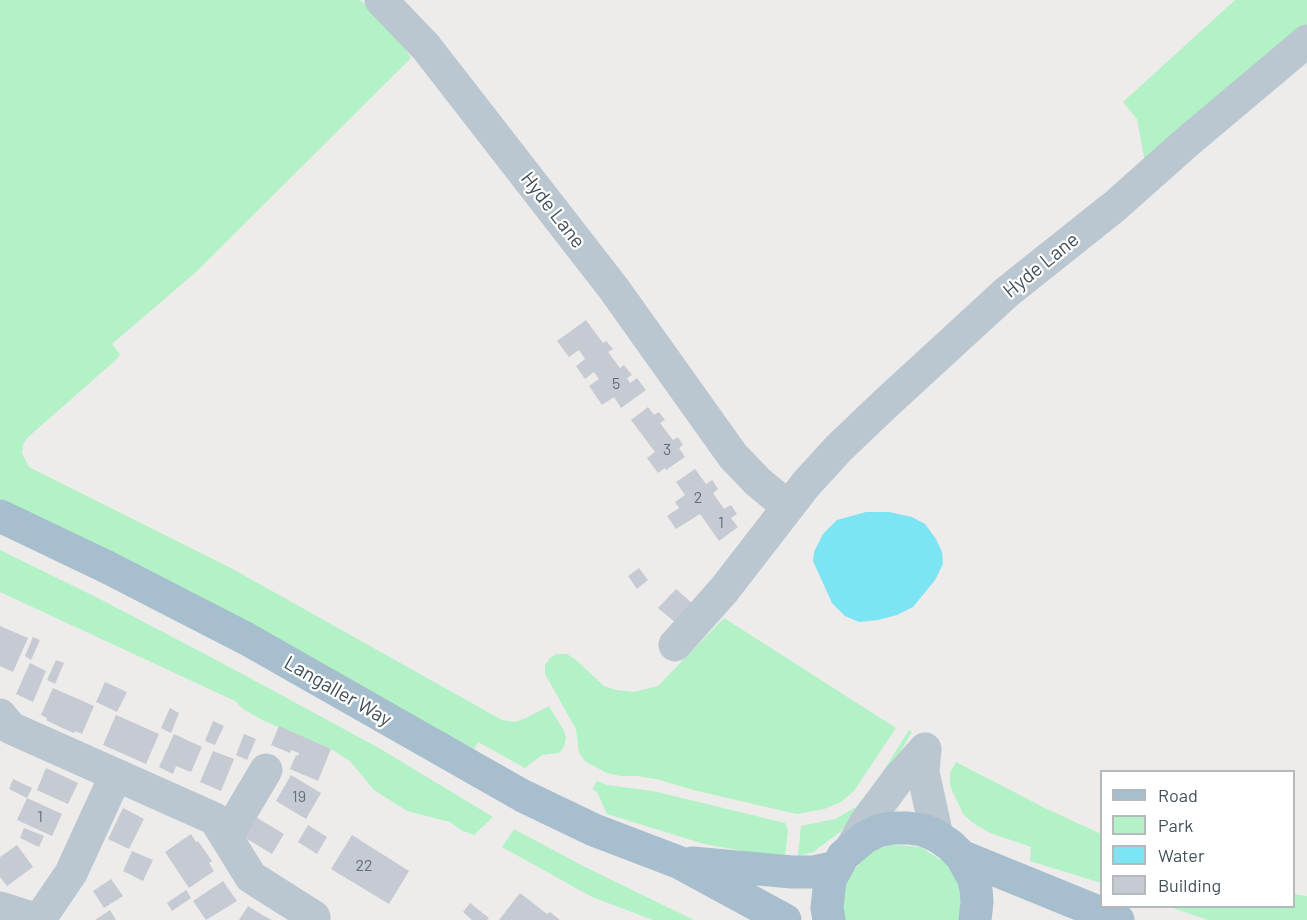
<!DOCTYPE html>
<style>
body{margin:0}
#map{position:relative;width:1307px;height:920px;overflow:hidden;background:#eeebeb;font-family:Barlow,sans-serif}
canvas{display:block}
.legend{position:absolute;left:1100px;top:770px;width:195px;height:138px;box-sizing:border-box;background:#fff;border:2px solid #b3b9bd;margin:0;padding:8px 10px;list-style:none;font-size:18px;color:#42515a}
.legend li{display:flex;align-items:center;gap:12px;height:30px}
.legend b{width:30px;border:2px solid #b3b9bd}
</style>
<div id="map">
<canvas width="1307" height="920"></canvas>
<ul class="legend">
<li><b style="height:8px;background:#a7bece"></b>Road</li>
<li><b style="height:16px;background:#b3f2c6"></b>Park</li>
<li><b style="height:16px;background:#7ce4f3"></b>Water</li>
<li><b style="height:16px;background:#c6cad2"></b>Building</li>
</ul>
</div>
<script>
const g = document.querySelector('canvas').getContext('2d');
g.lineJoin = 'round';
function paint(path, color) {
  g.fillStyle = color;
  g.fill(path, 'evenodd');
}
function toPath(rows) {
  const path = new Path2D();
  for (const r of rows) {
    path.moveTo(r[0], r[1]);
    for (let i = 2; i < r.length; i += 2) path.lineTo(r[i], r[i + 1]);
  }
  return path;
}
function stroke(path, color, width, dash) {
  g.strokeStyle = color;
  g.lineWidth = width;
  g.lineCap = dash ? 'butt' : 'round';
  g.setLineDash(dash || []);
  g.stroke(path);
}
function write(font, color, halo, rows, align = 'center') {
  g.font = font + ' Barlow,sans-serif';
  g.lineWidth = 4.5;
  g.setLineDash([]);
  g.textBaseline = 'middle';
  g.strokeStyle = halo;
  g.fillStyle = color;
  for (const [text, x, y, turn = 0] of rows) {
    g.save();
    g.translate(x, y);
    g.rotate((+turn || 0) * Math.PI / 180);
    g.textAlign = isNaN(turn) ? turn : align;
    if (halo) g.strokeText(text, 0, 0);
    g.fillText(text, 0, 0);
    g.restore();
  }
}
const green = toPath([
 [0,0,360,0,392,27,411,58,196,272,112,344,120,354,117,359,27,438,23,445,22,453,29,467,231,568,502,720,515,722,526,718,549,706,564,731,566,738,564,747,559,753,542,755,525,768,478,742,474,749,39,517,0,499],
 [1235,0,1307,0,1307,27,1145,163,1137,119,1123,102],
 [0,550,98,598,222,663,379,748,493,817,474,835,461,830,450,822,407,811,374,790,350,761,331,749,264,721,243,709,235,701,0,592],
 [724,618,896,728,854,791,841,802,824,809,797,814,697,791,656,779,637,776,620,776,607,773,586,762,579,753,576,729,545,674,545,665,550,658,557,654,567,654,576,660,604,686,616,690,634,692,658,686],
 [909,730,912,732,894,762,867,800,840,832,813,852,798,856,801,826,835,819,856,807,875,784],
 [956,762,1045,808,1101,834,1101,883,1030,861,1031,847,990,833,973,823,963,814,950,786,950,773],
 [597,781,607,785,653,791,785,823,788,830,785,857,765,855,704,844,607,814,597,792,592,789],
 [514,829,583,866,694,920,653,920,592,897,502,847],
 [894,845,920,847,943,861,952,871,958,883,961,896,959,920,845,920,843,911,845,885,851,873,869,854,881,848],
 [1294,894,1307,896,1307,920,1208,920,1170,907,1294,906]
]);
const water = toPath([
 [866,512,889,512,912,517,925,524,936,539,942,552,943,564,935,580,913,607,897,615,878,620,859,622,845,616,832,603,813,561,814,552,823,534,837,520]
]);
const building = toPath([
 [586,320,603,343,606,341,613,349,608,352,620,368,624,365,632,375,627,378,630,383,637,378,646,390,621,408,614,397,602,405,589,386,599,379,594,372,585,379,576,366,585,359,579,350,569,357,557,341],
 [648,407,654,415,659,412,665,420,660,423,673,440,678,437,683,445,679,448,685,457,666,470,665,468,658,473,647,458,655,452,631,420],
 [695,469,706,484,712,480,718,489,713,493,724,509,731,505,737,514,731,518,738,527,719,541,700,514,676,529,667,516,679,508,675,502,685,495,676,482],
 [639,568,648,580,637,589,628,576],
 [676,589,693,604,676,623,658,608],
 [0,626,28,638,13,672,0,666],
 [33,637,40,640,31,660,25,656],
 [56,660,64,663,55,684,47,680],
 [30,663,46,671,33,702,16,694],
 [105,682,127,692,117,712,96,702],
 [53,688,94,706,82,734,75,731,74,733,60,727,46,720,47,718,41,715],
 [170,708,179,713,171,733,161,728],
 [116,715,159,734,146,764,103,745],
 [213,721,224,726,215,745,205,741],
 [279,726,331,749,318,781,290,769,296,755,298,756,299,753,291,750,290,753,271,745],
 [174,734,202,747,191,772,176,766,173,774,159,767],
 [244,734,256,739,247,760,236,755],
 [213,751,234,759,221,791,200,782],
 [46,768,78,783,68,804,37,790],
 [291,775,321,793,306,819,276,801],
 [13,779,32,788,27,798,9,789],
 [27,798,62,814,52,836,17,820],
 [123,808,144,819,129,849,108,839],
 [254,816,284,834,272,854,242,836],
 [308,825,327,837,317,854,298,842],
 [24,828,44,836,39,847,20,838],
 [191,834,196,842,198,841,212,861,209,863,214,871,189,888,165,852],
 [352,835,409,871,389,904,331,869],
 [17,845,33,867,7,886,0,877,0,857],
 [132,851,153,860,143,881,123,871],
 [111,879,123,896,104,908,93,891],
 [223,881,237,901,206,920,193,901],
 [186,890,191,898,172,911,167,903],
 [520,893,547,914,550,912,560,920,499,920],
 [470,903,489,918,487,920,472,920,463,912],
 [248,906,264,916,272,920,239,920],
 [110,910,116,920,95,920]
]);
const minor = toPath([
 [381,0,426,47,614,289,733,456,758,482,781,501,789,505],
 [675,645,724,590,806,484,839,448,884,405,1007,292,1115,206,1187,142,1307,41],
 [0,715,11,728,215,819,251,877,314,917],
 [925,749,923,772,937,836],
 [223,831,234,824,266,770],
 [852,847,866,822,898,779,925,749],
 [0,908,38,920],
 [39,920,71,873,116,775]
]);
const major = toPath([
 [0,516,107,567,247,639,523,796,594,830,678,862,785,920],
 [961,856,1118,920],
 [692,863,792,872,813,872,836,867],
 [829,920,827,908,830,880,843,856,864,838,878,831,893,828,908,828,923,830,937,836,950,845,961,856,973,877,976,889,977,902,975,920]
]);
const numberNames = [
 ["5",616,384],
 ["3",667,450],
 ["2",698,498],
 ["1",721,523],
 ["19",299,797],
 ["1",40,817],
 ["22",364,866]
];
const streetNames = [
 ["Hyde Lane",553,210,52],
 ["Hyde Lane",1041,265,-39],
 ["Langaller Way",338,691,30]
];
paint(green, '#b3f2c6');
paint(water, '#7ce4f3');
paint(building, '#c6cad2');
stroke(minor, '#bac7d0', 33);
stroke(major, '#a7bece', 33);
write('16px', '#636f78', null, numberNames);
write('20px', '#42515a', '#fff', streetNames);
</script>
